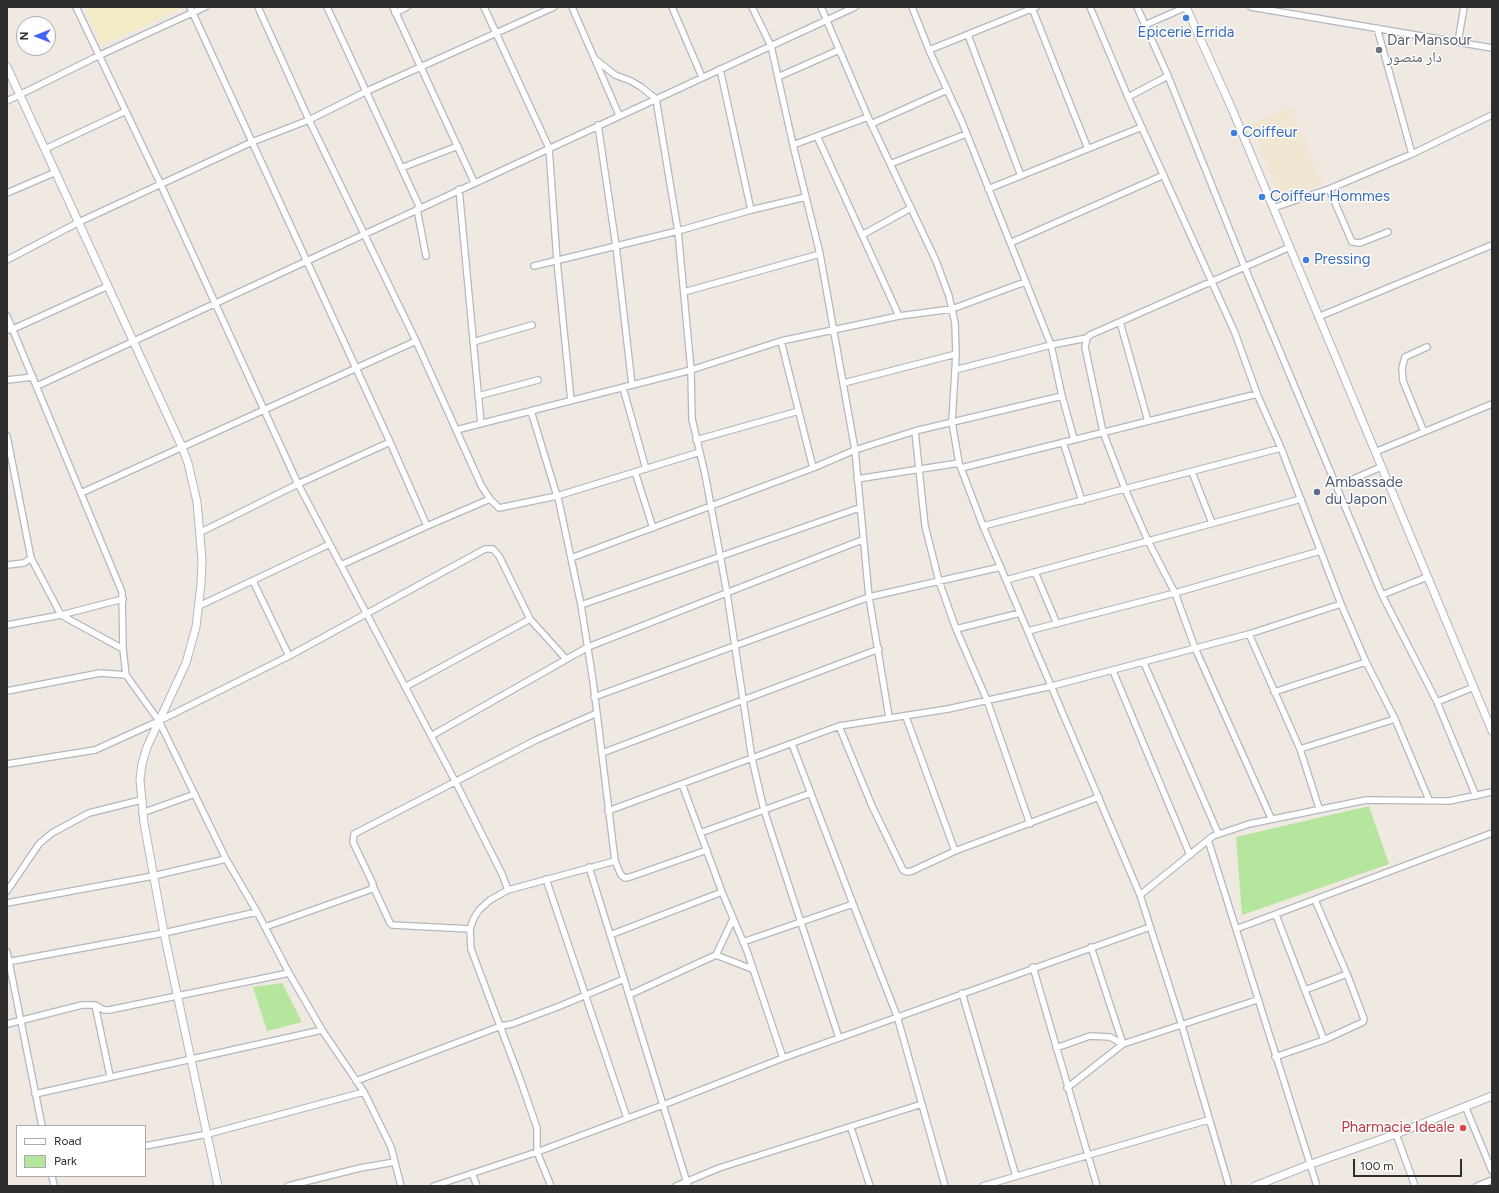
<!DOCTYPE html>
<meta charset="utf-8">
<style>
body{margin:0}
#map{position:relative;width:1499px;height:1193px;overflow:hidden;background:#efe9e1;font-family:Figtree,sans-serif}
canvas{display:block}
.frame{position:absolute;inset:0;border:8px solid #2e2e2e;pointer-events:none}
.legend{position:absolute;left:16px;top:1125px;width:130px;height:52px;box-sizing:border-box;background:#fff;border:1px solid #ababab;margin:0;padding:5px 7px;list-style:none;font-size:12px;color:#2e2e2e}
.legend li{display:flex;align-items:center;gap:8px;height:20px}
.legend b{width:20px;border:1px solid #ababab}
.north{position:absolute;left:16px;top:16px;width:40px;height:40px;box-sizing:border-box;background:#fff;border:1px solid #ababab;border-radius:50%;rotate:270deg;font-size:11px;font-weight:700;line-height:16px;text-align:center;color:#2e2e2e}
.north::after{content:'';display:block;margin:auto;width:14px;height:18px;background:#4264fb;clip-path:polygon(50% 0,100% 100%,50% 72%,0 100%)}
.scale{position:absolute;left:1353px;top:1159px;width:109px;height:18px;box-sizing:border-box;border:2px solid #2e2e2e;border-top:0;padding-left:5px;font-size:12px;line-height:14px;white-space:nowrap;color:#2e2e2e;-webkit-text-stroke:3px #fff;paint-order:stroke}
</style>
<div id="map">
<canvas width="1499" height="1193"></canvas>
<div class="frame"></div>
<ul class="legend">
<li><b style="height:5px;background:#fff"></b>Road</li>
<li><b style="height:11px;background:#b6e59e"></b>Park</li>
</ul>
<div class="north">N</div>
<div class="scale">100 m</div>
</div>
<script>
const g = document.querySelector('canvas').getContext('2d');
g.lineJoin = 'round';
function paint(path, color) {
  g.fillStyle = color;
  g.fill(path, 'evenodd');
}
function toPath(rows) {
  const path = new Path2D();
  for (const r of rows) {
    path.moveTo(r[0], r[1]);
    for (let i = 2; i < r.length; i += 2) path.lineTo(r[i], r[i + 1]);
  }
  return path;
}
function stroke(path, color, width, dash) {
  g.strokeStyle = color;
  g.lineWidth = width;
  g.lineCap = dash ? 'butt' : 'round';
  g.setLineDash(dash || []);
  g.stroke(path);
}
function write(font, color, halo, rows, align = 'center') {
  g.font = font + ' Figtree,"Noto Naskh Arabic",sans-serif';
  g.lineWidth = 3;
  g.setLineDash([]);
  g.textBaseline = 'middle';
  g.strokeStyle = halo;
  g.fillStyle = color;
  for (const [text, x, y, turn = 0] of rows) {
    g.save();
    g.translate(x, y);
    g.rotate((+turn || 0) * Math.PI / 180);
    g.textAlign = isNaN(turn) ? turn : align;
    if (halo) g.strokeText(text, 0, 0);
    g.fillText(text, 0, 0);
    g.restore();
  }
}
const education = toPath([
 [1291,107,1322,184,1281,200,1251,124]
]);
const green = toPath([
 [1369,806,1389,864,1242,915,1236,837],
 [282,983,302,1022,267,1031,253,987]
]);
const sand = toPath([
 [85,7,179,7,180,9,102,45]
]);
const minor = toPath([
 [76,7,161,185,298,484,455,781,502,874,508,890],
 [190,7,390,442,427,526,341,565],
 [258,7,309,120,416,341,481,485,490,499,499,508,557,496,559,502,581,605,593,681,615,861,621,875,625,878,630,877,707,850],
 [327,7,420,208],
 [393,7,474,182],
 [484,7,549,148,557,261,571,401],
 [572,7,619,115],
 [672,7,702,77],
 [821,7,868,117,936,261,949,296,955,323,956,354,952,422,959,463,983,526,1140,895,1182,1026,1229,1186],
 [912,7,929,50,962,122,1051,345,1062,396],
 [1090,7,1128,97,1235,333,1257,394,1281,448,1341,604,1366,662,1395,719,1429,800],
 [1137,7,1168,76,1245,268,1382,595,1437,702,1476,796],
 [1251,7,1492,48],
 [1032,8,1088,149],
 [395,13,407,7],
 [1145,25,1186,7],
 [1377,28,1412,154],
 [968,35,1021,176],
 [1458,42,1464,7],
 [929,50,1036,7],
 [595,59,615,75,631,81,641,87,656,99,678,231,691,370,692,419,705,474,727,593,752,759,764,810,839,1038],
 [778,77,839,50],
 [1128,97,1168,76],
 [7,101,100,55,205,7],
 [871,124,947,90],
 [598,125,616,246,632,385],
 [817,136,899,316],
 [793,145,868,117],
 [45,149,126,111],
 [890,164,966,134],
 [401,168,458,146],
 [459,189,481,424],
 [988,189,1142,127],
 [1329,189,1352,242,1360,243,1388,232],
 [7,193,56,172],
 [1273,208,1329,189,1412,154,1492,115],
 [417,209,426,256],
 [751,210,806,197],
 [862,235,911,208],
 [1010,243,1164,175],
 [7,260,79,222,252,142,309,120,365,92,554,7],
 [534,266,678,231,751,210,720,69],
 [684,292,820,254],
 [7,316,122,592,123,649,126,675,159,721,226,859,257,912,289,973,322,1030,364,1092,391,1147,401,1186],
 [1318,317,1492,245],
 [1120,322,1148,421],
 [7,330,13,329,108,286],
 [781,341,813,468],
 [473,342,532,325],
 [955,370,1051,345,1087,338],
 [7,380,33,377],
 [844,383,956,354],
 [37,386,855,7],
 [623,388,646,469],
 [478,396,538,380],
 [531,411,557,496,700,452],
 [456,430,691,370,781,341,899,316,952,309,1025,282],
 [915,431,925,526,939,581,956,629,987,700,1030,824],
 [1424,432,1403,381,1402,368,1405,357,1427,347],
 [7,436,31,558,24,563,7,565],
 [696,440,799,411],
 [1063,442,1082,501],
 [1375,452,1492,404],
 [961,468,1257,394],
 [635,472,653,528],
 [1192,472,1212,523],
 [857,479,959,463],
 [1337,486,1381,467],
 [81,493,416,341],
 [427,526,490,499],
 [983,526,1281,448],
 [201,532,298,484,390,442],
 [31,558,61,615,123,649],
 [571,558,813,468,855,450,820,254,793,145,771,46,752,7],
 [1035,572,1057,624],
 [1006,580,1301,499],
 [253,581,289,656],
 [1382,595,1427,577],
 [581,605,859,508],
 [199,606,330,544],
 [7,625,61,615,123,599],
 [956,629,1020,613],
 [1028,631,1175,593,1320,551],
 [1249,634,1300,749,1319,808],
 [1144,663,1218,833],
 [1113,671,1190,855],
 [405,687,530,619],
 [7,691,100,673,126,675],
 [1274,692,1366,662],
 [594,697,869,597,1001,567],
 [1437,702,1474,687],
 [889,717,869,597,855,450,915,431,1062,396,1074,439],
 [906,717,955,851],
 [839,726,872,806,903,870,907,872,912,871,955,851,1099,797],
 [431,736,588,647,862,540],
 [792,744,853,904,897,1016,945,1186],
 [1300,749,1395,719],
 [602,753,879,649],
 [7,764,95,750,159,721,289,656,485,549,493,549,499,556,530,619,566,659],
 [608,811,839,726,948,709,1052,686,1249,634,1341,604],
 [142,813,195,794],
 [1271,818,1195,648,1175,593,1148,541,1125,489,1103,432,1085,347,1087,338,1090,335,1290,247],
 [700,833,811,793],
 [1208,840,1317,1186],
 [546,879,627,1118],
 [373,886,390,923,392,925,470,929],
 [7,891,39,844,52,833,89,813,141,800],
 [1140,895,1213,836,1249,824,1366,800,1449,801,1492,792],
 [7,903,153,876,226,859],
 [1276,915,1324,1040],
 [265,927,372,889,373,884,353,842,354,834,536,740,597,713],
 [1236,929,1492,833],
 [610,935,722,892],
 [743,942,853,904],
 [1091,947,1123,1044],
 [7,952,42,1126],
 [716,955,733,919],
 [7,962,164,933,257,912],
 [1033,967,1097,1186],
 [624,979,663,1105,783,1058,747,951,722,892,682,784],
 [1305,990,1347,974],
 [962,993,1016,1176],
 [629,995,716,955,752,969],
 [95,1005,110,1076],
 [7,1024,82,1005,95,1005,104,1010,109,1010,289,973],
 [1056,1048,1090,1036,1110,1037,1123,1044],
 [1275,1057,1324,1040,1363,1022,1364,1019,1347,974,1315,900],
 [783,1058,1150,927],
 [356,1081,501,1026,512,1024,560,1006,624,979,589,867],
 [1067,1088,1123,1044,1257,1000],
 [35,1094,322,1030],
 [1465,1106,1492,1171],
 [851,1128,870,1186],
 [1396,1134,1415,1186],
 [145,1146,208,1134,364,1092],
 [472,1173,477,1186],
 [52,1176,54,1186],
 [288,1186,360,1168,395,1162],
 [434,1186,537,1152,663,1105,688,1186],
 [551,1186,537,1152,537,1128,520,1079,471,949,470,929,474,918,479,910,490,900,508,890,615,861],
 [676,1186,719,1168,922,1104],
 [983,1186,1208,1120],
 [1477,1186,1492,1180]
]);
const tertiary = toPath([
 [1186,7,1232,109,1492,731],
 [7,67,182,447,188,463,197,502,202,560,201,584,196,627,186,663,147,747,142,764,140,780,144,823,164,933,218,1186],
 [1255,1186,1311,1164,1396,1134,1492,1096]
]);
const markers = [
 [1186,18,4,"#3f7fe0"],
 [1379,50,4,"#6b7280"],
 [1234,133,4,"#3f7fe0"],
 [1262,197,4,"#3f7fe0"],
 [1306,260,4,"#3f7fe0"],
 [1317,492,4,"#5c6f8a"],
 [1463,1128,4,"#e0444e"]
];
const shopNames = [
 ["Epicerie Errida",1186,33,"center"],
 ["Coiffeur",1242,133],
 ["Coiffeur Hommes",1270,197],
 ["Pressing",1314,260]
];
const worshipNames = [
 ["Dar Mansour",1387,41],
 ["دار منصور",1387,58]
];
const serviceNames = [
 ["Ambassade",1325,483],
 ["du Japon",1325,500]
];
const healthNames = [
 ["Pharmacie Ideale",1455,1128]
];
paint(education, '#f0e6d1');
paint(green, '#b6e59e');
paint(sand, '#f3ecc5');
stroke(minor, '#b4b7c1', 8);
stroke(tertiary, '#b4b7c1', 9);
stroke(minor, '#fff', 5.5);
stroke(tertiary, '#fff', 7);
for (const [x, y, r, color] of markers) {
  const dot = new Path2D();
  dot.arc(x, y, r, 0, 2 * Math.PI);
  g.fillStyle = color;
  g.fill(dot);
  stroke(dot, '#fff', 1.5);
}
write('15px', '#366cbe', '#fff', shopNames, 'left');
write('15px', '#5b616d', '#fff', worshipNames, 'left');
write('15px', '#4e5e75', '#fff', serviceNames, 'left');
write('15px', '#be3a42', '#fff', healthNames, 'right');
</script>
